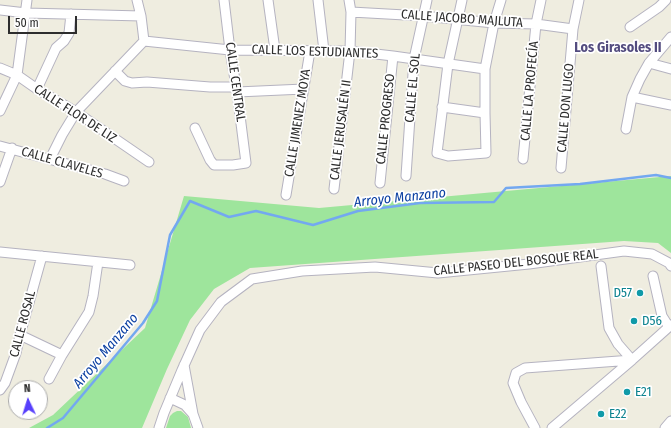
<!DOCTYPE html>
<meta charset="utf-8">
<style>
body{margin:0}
#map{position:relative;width:671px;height:428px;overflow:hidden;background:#efede0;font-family:"Fira Sans Condensed",sans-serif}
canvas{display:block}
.north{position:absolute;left:8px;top:380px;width:40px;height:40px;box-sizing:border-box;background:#fff;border:1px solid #ababab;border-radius:50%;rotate:356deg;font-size:11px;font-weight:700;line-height:16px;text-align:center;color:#2d2d2d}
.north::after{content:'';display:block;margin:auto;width:14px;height:18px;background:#573ffc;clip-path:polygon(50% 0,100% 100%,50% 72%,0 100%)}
.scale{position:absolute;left:8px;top:16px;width:69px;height:18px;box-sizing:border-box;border:2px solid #2d2d2d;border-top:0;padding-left:5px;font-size:12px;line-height:14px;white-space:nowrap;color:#2d2d2d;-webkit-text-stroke:3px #fff;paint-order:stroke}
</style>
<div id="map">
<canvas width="671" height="428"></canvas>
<div class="north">N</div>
<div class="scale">50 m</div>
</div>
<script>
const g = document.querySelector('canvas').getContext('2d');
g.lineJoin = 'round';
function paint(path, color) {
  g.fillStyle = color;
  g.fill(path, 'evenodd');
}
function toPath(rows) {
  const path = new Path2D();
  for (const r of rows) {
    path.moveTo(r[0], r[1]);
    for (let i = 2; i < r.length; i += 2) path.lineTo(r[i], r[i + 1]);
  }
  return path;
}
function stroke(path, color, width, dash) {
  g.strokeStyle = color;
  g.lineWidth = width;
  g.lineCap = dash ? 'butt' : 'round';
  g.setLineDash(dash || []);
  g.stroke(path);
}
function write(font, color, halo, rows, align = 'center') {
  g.font = font + ' "Fira Sans Condensed",sans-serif';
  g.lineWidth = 3.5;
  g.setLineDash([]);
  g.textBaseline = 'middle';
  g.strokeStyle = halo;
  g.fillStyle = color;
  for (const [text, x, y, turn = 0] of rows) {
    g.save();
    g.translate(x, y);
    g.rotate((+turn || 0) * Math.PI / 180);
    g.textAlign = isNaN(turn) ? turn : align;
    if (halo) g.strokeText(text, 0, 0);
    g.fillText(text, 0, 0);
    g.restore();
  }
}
const green = toPath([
 [671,176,671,253,658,243,624,241,250,268,214,289,190,320,167,369,142,428,29,428,53,415,145,328,184,196,319,208],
 [177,411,181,411,188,417,191,428,166,428,170,416,173,413]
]);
const stream = toPath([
 [47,428,63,418,143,323,157,301,170,235,190,201,229,217,256,211,313,225,358,211,420,203,494,202,506,188,580,184,656,175,671,178]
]);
const minor = toPath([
 [268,0,275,50],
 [318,0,324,51],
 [462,0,448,64,437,153,448,156,486,153,485,113,485,69,494,23,501,0],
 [0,10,26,13,141,16],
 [351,12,423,16,494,23,536,24,573,29],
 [630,27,659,7,666,0],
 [144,41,230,50,350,51,393,56,485,69],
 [649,63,671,69],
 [0,68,17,75,37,89,76,112,149,162],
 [115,71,125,81,132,83,147,82,210,87,236,87],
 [37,89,56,48,64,41,69,33,71,14],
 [237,92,304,89],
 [632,97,671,105],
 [442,107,485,113],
 [0,111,17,75,27,0],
 [195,128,210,160,214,165,233,165,246,163,237,92,230,50,224,0],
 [626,129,632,97,640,79,649,63,671,37],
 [0,146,105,174,124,181],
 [50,159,62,135,76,112,144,41,141,16,137,0],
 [523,159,536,24,541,0],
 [561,168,573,29,579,0],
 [406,176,414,59,427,0],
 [0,182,12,148],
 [380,183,393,56],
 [334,189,350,51,351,12,349,0],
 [286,195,310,51],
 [0,252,130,265],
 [601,266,609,328,618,344,632,360],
 [653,276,662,316,669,327],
 [20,335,62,355],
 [184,365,193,414],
 [49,379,62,355,89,312,93,296,98,262],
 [0,390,5,383,16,353,20,335,42,256],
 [170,398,185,405,193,414,198,428],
 [159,428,164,413,182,370,200,330,221,302,252,279,302,271,375,267,438,273,529,264,624,251,652,254,669,263,671,266],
 [535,428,521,402,513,383,516,373,525,368,632,360],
 [552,428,632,360,671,325],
 [665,428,671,421]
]);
const markers = [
 [640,293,4,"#0f9aa8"],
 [634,321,4,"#0f9aa8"],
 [627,392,4,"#0f9aa8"],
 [601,414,4,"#0f9aa8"]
];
const streetNames = [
 ["CALLE JACOBO MAJLUTA",462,19,4],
 ["CALLE LOS ESTUDIANTES",315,52,2],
 ["CALLE CENTRAL",235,82,82],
 ["CALLE EL SOL",413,88,-85],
 ["CALLE LA PROFECÍA",530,91,-85],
 ["CALLE DON LUGO",566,108,-85],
 ["CALLE FLOR DE LIZ",75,114,33],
 ["CALLE PROGRESO",386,119,-84],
 ["CALLE JIMENEZ MOYA",298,123,-81],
 ["CALLE JERUSALÉN II",341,130,-83],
 ["CALLE CLAVELES",62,163,16],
 ["CALLE PASEO DEL BOSQUE REAL",516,263,-6],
 ["CALLE ROSAL",23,324,-75]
];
const cultureNames = [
 ["D57",632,293,"right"],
 ["D56",642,321],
 ["E21",635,392],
 ["E22",609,414]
];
const neighbourhoodNames = [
 ["Los Girasoles II",618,48]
];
const waterNames = [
 ["Arroyo Manzano",400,198,-6],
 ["Arroyo Manzano",106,351,-50]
];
paint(green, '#9ee59c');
stroke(stream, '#73a8f0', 2.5);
stroke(minor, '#b5b3c0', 11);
stroke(minor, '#fff', 9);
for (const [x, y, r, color] of markers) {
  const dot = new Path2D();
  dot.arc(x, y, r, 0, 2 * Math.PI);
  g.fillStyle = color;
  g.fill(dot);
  stroke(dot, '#fff', 1.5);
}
write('13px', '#2d2d2d', '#fff', streetNames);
write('13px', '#0d838f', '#fff', cultureNames, 'left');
write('bold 14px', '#534c7f', '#fff', neighbourhoodNames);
write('italic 14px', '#0c40a2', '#fff', waterNames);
</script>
